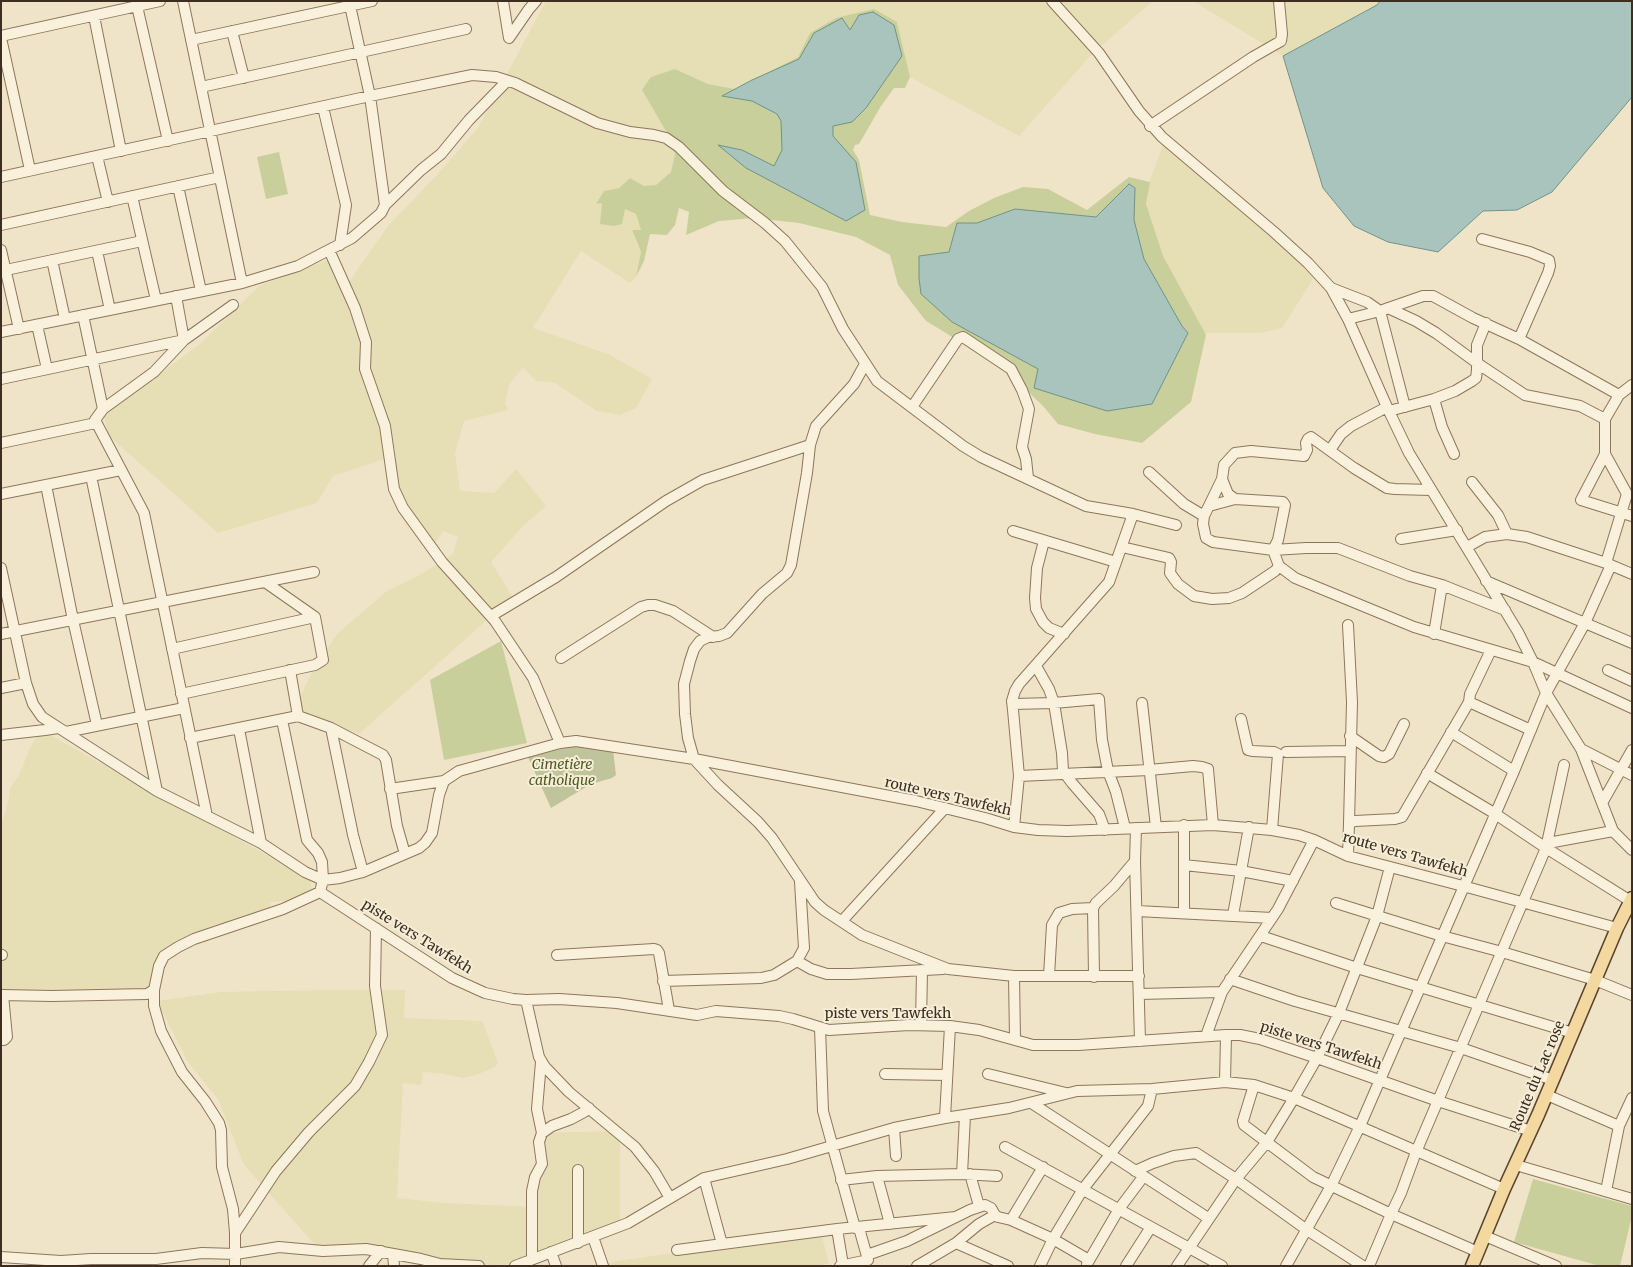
<!DOCTYPE html>
<meta charset="utf-8">
<style>
body{margin:0}
#map{position:relative;width:1633px;height:1267px;overflow:hidden;background:#f0e4c8;font-family:Merriweather,serif}
canvas{display:block}
.frame{position:absolute;inset:0;border:2px solid #3d2e20;pointer-events:none}
</style>
<div id="map">
<canvas width="1633" height="1267"></canvas>
<div class="frame"></div>
</div>
<script>
const g = document.querySelector('canvas').getContext('2d');
g.lineJoin = 'round';
function paint(path, color) {
  g.fillStyle = color;
  g.fill(path, 'evenodd');
}
function toPath(rows) {
  const path = new Path2D();
  for (const r of rows) {
    path.moveTo(r[0], r[1]);
    for (let i = 2; i < r.length; i += 2) path.lineTo(r[i], r[i + 1]);
  }
  return path;
}
function stroke(path, color, width, dash) {
  g.strokeStyle = color;
  g.lineWidth = width;
  g.lineCap = dash ? 'butt' : 'round';
  g.setLineDash(dash || []);
  g.stroke(path);
}
function write(font, color, halo, rows, align = 'center') {
  g.font = font + ' Merriweather,serif';
  g.lineWidth = 4;
  g.setLineDash([]);
  g.textBaseline = 'middle';
  g.strokeStyle = halo;
  g.fillStyle = color;
  for (const [text, x, y, turn = 0] of rows) {
    g.save();
    g.translate(x, y);
    g.rotate((+turn || 0) * Math.PI / 180);
    g.textAlign = isNaN(turn) ? turn : align;
    if (halo) g.strokeText(text, 0, 0);
    g.fillText(text, 0, 0);
    g.restore();
  }
}
const farmland = toPath([
 [546,1,1153,1,1092,54,1019,136,910,77,897,22,836,18,810,33,798,57,735,89,708,84,675,69,642,90,667,133,675,154,671,172,656,185,644,186,630,178,619,188,604,191,597,204,602,202,601,224,625,209,636,214,641,230,632,230,636,242,641,252,636,277,630,283,581,251,533,328,608,354,652,379,636,408,620,415,597,411,555,383,536,381,523,367,509,385,505,404,508,410,464,421,455,453,460,491,494,493,516,469,546,506,524,525,491,562,514,599,489,618,359,734,298,711,297,708,300,697,313,670,337,634,387,591,418,576,453,554,458,537,443,531,434,546,398,488,393,456,333,476,317,503,218,533,109,436,104,417,111,410,200,344,259,286,327,260,338,276,344,289,388,226,436,176,478,128],
 [1193,1,1380,1,1377,5,1283,56],
 [1164,143,1317,273,1282,328,1260,333,1188,333,1134,220],
 [41,730,310,879,312,891,288,904,283,901,270,902,270,910,163,956,152,985,145,991,1,996,1,825,9,799,10,789,19,775,31,746],
 [336,990,405,990,404,1018,482,1021,498,1062,495,1067,476,1075,463,1078,439,1073,423,1072,422,1083,419,1085,403,1083,397,1198,444,1203,532,1207,539,1133,620,1131,620,1225,535,1256,529,1254,518,1263,509,1264,493,1265,466,1261,455,1261,318,1248,244,1165,218,1099,188,1062,157,1001,221,992],
 [821,1233,829,1263,821,1266,607,1266,607,1264,617,1261]
]);
const green = toPath([
 [874,9,897,22,910,77,905,88,894,88,881,106,859,144,855,145,853,150,859,160,870,215,902,222,946,227,969,211,994,198,1023,187,1048,189,1087,210,1129,177,1150,182,1146,204,1163,256,1206,335,1191,402,1142,443,1095,434,1058,424,1043,406,1002,367,926,321,898,285,890,255,856,237,799,223,754,218,719,221,686,235,689,212,679,208,675,225,667,235,650,234,644,261,636,277,641,252,632,230,641,230,636,214,625,209,622,224,614,226,600,224,602,203,596,204,604,191,619,188,630,178,644,186,656,185,671,172,675,154,667,133,642,90,651,77,675,69,708,84,735,89,798,57,810,33,836,18],
 [279,152,288,194,266,199,257,157],
 [501,641,527,743,444,760,430,680],
 [1533,1179,1632,1206,1632,1216,1620,1266,1600,1266,1514,1242]
]);
const cemetery = toPath([
 [582,746,613,750,616,775,612,778,598,782,586,787,551,808,528,757,570,747]
]);
const water = toPath([
 [1380,1,1632,1,1632,97,1552,192,1517,210,1483,211,1438,252,1388,242,1354,226,1323,188,1283,56,1377,5,1380,1],
 [873,12,894,25,902,56,866,108,852,122,833,126,833,136,856,162,865,210,846,221,746,168,718,145,742,150,774,166,782,150,781,121,777,114,752,101,722,96,752,80,799,59,814,33,842,18,850,30,859,15,873,12],
 [1129,184,1135,188,1134,220,1144,259,1182,326,1188,333,1152,404,1107,411,1034,388,1038,369,952,322,921,294,919,278,919,256,949,252,957,223,977,223,1015,209,1096,217,1129,184]
]);
const minor = toPath([
 [183,1,242,283],
 [349,1,370,96,385,205],
 [503,1,509,38,529,9,536,1],
 [1052,1,1099,53,1139,111,1162,137,1274,232,1308,263,1331,288,1348,319,1387,407,1409,453,1518,632,1533,662,1546,693,1581,749,1613,831,1632,850],
 [137,6,168,141],
 [94,16,121,151],
 [232,31,244,78],
 [1,36,160,1],
 [1,38,30,170],
 [191,40,372,1],
 [201,87,466,29],
 [323,107,346,205,340,245],
 [1150,126,1253,57,1281,41,1282,34,1279,1],
 [97,156,108,202],
 [1,177,370,96,472,75,496,77,515,83,597,123,630,132,654,135,666,138,679,147,723,191,765,223,785,241,822,287,843,329,877,381,963,446,981,457,1086,506,1133,514,1176,525],
 [178,186,201,291],
 [132,196,156,300],
 [1,225,220,177],
 [1482,239,1530,252,1549,260,1550,266,1548,273,1519,339],
 [1,250,19,329],
 [329,250,355,308,366,342,365,369,385,426,394,489,403,508,442,562,495,621,533,678,560,743],
 [97,251,110,310],
 [52,260,65,319],
 [6,270,142,241],
 [1331,288,1367,302,1380,311,1405,407],
 [1388,308,1416,321,1436,333,1477,363,1525,395,1580,406,1605,419,1605,454,1627,494,1606,563],
 [83,315,103,409],
 [1348,319,1380,311,1423,296,1433,296,1473,318,1519,339,1619,395],
 [37,325,47,369],
 [1,332,242,283,298,266,352,238,381,213,385,205,421,170,441,154,469,120,507,81],
 [1,379,184,340,176,296],
 [1434,399,1442,427,1454,454],
 [912,407,958,339,963,337,1011,369,1022,390,1029,409,1022,447,1026,459,1028,478],
 [1389,411,1434,399,1455,391,1472,381,1476,378,1477,370,1477,345,1486,323],
 [1605,419,1619,395,1632,385],
 [1,443,96,423],
 [810,445,807,473,791,565,787,573,762,594,727,633,719,636,708,637,700,641,694,649,690,661,684,684,685,714,688,738,694,759,718,785,758,822,772,838,815,902,824,910,862,935,948,969,1014,976,1139,976],
 [1330,450,1341,434,1351,426,1387,407],
 [1605,454,1581,500,1632,516],
 [1149,472,1184,504,1204,516],
 [91,476,157,791],
 [1222,479,1228,494,1235,499,1283,502,1285,505,1278,540,1273,550,1306,548,1338,548,1410,576,1442,585,1505,610],
 [1472,482,1498,515,1507,534],
 [46,485,73,620,97,725],
 [1431,490,1395,489,1387,488,1354,468,1311,437,1308,439,1306,443,1307,450,1304,456,1251,451,1235,453,1224,465,1222,479,1204,516,1203,524,1206,538,1213,542,1273,550,1279,566,1295,578,1414,627,1533,662,1632,708],
 [1,494,121,470],
 [1209,506,1235,499],
 [1013,531,1116,562],
 [1401,539,1457,530],
 [1044,541,1037,568,1035,598,1036,609,1043,622,1049,628,1064,634],
 [1122,547,1169,558,1171,562,1170,573,1178,584,1194,596,1212,599,1229,598,1242,593,1275,571,1279,566],
 [1467,547,1485,537,1507,534,1527,537,1606,563,1632,574],
 [1,568,26,683,33,704,42,717,157,791,261,843,305,872,323,880,340,878,363,872,419,848,425,843,432,833,439,795,444,781,459,771,560,743,576,741,694,759,916,801,985,818,1014,827,1038,830,1067,831,1213,825,1272,830,1299,835,1314,840,1348,856,1463,886,1617,928],
 [1486,581,1632,643],
 [491,616,556,577,666,501,703,480,810,445,816,426,854,384,865,364],
 [1348,625,1352,702,1349,823],
 [1,634,314,572],
 [1434,634,1442,585],
 [172,649,315,617],
 [561,658,641,607,648,605,655,605,673,611,713,637],
 [1036,666,1049,689,1054,703,1062,753,1063,771,1072,783,1099,814,1105,830],
 [290,670,298,716],
 [1608,670,1632,681],
 [1,688,26,683],
 [181,694,315,665,323,660,315,617,265,582],
 [1469,702,1531,730],
 [1142,703,1156,827],
 [1013,704,1054,703,1099,699,1102,740,1108,771,1116,792,1125,828],
 [1241,719,1248,750,1252,751,1274,752,1278,754,1272,830],
 [331,728,353,835,363,872],
 [239,729,261,843],
 [66,732,184,708],
 [1451,732,1514,771],
 [1,735,45,730,58,728],
 [1350,736,1379,756,1384,757,1389,754,1404,724],
 [190,738,298,716,331,728,383,755,386,760,397,826,405,854],
 [1581,749,1632,775],
 [1286,752,1350,751],
 [1427,773,1494,813,1546,848,1632,902],
 [1019,776,1149,770,1193,766,1202,767,1208,769,1213,825],
 [390,789,444,781],
 [1602,803,1632,750],
 [207,816,144,513,95,420,103,409,154,372,184,340,233,305],
 [1014,827,1019,776,1013,710,1012,701,1015,691,1019,684,1109,582,1133,514],
 [1136,828,1135,861,1140,1041],
 [1548,843,1613,831],
 [1348,856,1349,823,1355,821,1395,819,1402,817,1469,702,1470,694,1491,650],
 [1184,865,1241,871,1293,881],
 [320,892,452,978,485,993,513,999,526,1000,559,999,617,1003,697,1015,716,1011,779,1016,793,1019,829,1030,909,1025,950,1026,979,1030,1033,1045,1078,1045,1226,1035,1240,1035,1260,1039,1317,1058,1438,1101,1531,1131],
 [1336,903,1442,936,1502,952,1595,980,1632,995],
 [1137,911,1272,918],
 [1184,913,1184,825],
 [1233,915,1249,827],
 [842,921,945,808],
 [1261,936,1357,968,1573,1033],
 [1,955,2,955],
 [557,955,654,949,657,950,659,953,669,1010],
 [797,961,811,969,827,974,851,974,943,969],
 [1014,976,1015,1039],
 [1049,976,1052,925,1059,913,1072,909,1093,908],
 [1094,977,1093,908,1096,903,1114,886,1135,861],
 [1230,979,1295,1001,1461,1048,1553,1080],
 [663,981,761,978,774,975,797,961,804,948,800,882],
 [154,990,154,1006,161,1031,182,1072,205,1101,219,1123,221,1130,222,1167,233,1209,235,1233,235,1266],
 [1139,994,1222,992],
 [1,995,52,996,147,994,154,990,159,966,164,956,178,947,194,939,283,909,320,892,323,880,322,862,318,853,307,840,282,720],
 [526,1000,539,1057,545,1067,569,1092,635,1147,654,1171,670,1198],
 [921,1025,922,970],
 [820,1028,823,1111,855,1228],
 [1206,1036,1222,992,1278,909,1314,840],
 [1,1040,4,1040,7,1037,3,995],
 [885,1074,947,1075],
 [988,1074,1066,1093],
 [1225,1082,1226,1035],
 [1254,1085,1243,1121,1244,1125,1313,1177,1391,1214,1478,1252],
 [1547,1095,1619,1126],
 [1033,1104,1208,1218],
 [945,1118,950,1026],
 [894,1128,896,1156],
 [542,1133,552,1126,571,1119,584,1112,589,1108],
 [1005,1147,1222,1266],
 [1516,1165,1632,1199],
 [578,1170,578,1243],
 [1135,1171,1153,1163,1174,1156,1196,1153,1236,1179,1307,1230,1363,1266],
 [962,1174,965,1116],
 [970,1174,979,1206],
 [877,1176,890,1224],
 [704,1178,722,1244],
 [841,1180,877,1176,962,1174,997,1176],
 [1606,1191,1619,1126,1632,1098],
 [1011,1220,1043,1167],
 [837,1229,843,1265],
 [235,1233,276,1171,309,1132,355,1086,369,1062,382,1035,375,986,376,928],
 [1485,1236,1556,1266],
 [593,1237,603,1266],
 [956,1243,1008,1266],
 [677,1250,837,1229,956,1217],
 [551,1252,556,1266],
 [393,1254,394,1266],
 [867,1255,907,1241,970,1210,985,1205,991,1208,995,1215,998,1217,1011,1220,1053,1239,1089,1260],
 [1,1257,61,1261,91,1259,156,1259,202,1253,236,1254,279,1247,323,1251,366,1249,421,1259,440,1264,479,1266],
 [532,1259,532,1191,535,1177,542,1164,539,1142,542,1133,537,1109,541,1062],
 [1087,1264,1119,1209,1143,1177],
 [369,1266,381,1251],
 [515,1266,628,1223,704,1178,787,1159,894,1128,945,1118,1009,1108,1077,1091,1152,1089,1225,1082,1254,1085,1294,1098,1504,1189],
 [840,1266,868,1260,859,1228],
 [917,1266,956,1243,979,1224,995,1215],
 [1040,1266,1053,1239,1083,1189,1148,1106,1152,1089],
 [1126,1266,1151,1227],
 [1177,1266,1236,1179,1267,1142,1294,1098,1317,1058,1339,1013,1377,916,1390,867],
 [1286,1266,1331,1186,1360,1126,1514,771,1546,693,1585,623,1611,565],
 [1369,1266,1391,1214,1401,1193,1416,1152,1546,848,1564,765]
]);
const major = toPath([
 [1472,1266,1504,1189,1538,1115,1617,928,1632,898]
]);
const parkNames = [
 ["Cimetière",562,765],
 ["catholique",562,781]
];
const streetNames = [
 ["route vers Tawfekh",948,797,13],
 ["route vers Tawfekh",1405,855,16],
 ["piste vers Tawfekh",417,937,32],
 ["piste vers Tawfekh",888,1014],
 ["piste vers Tawfekh",1321,1046,18],
 ["Route du Lac rose",1538,1076,-67]
];
paint(farmland, '#e6deb5');
paint(green, '#c9cf9b');
paint(cemetery, '#bfc49a');
paint(water, '#a9c4bc');
stroke(water, '#6f938a', 1);
stroke(minor, '#8d765c', 12);
stroke(major, '#5b4430', 15);
stroke(minor, '#faf1dc', 10);
stroke(major, '#f3d9a0', 12);
write('italic 14px', '#4d5a26', '#f7eed8', parkNames);
write('14px', '#3d2e20', '#f7eed8', streetNames);
</script>
